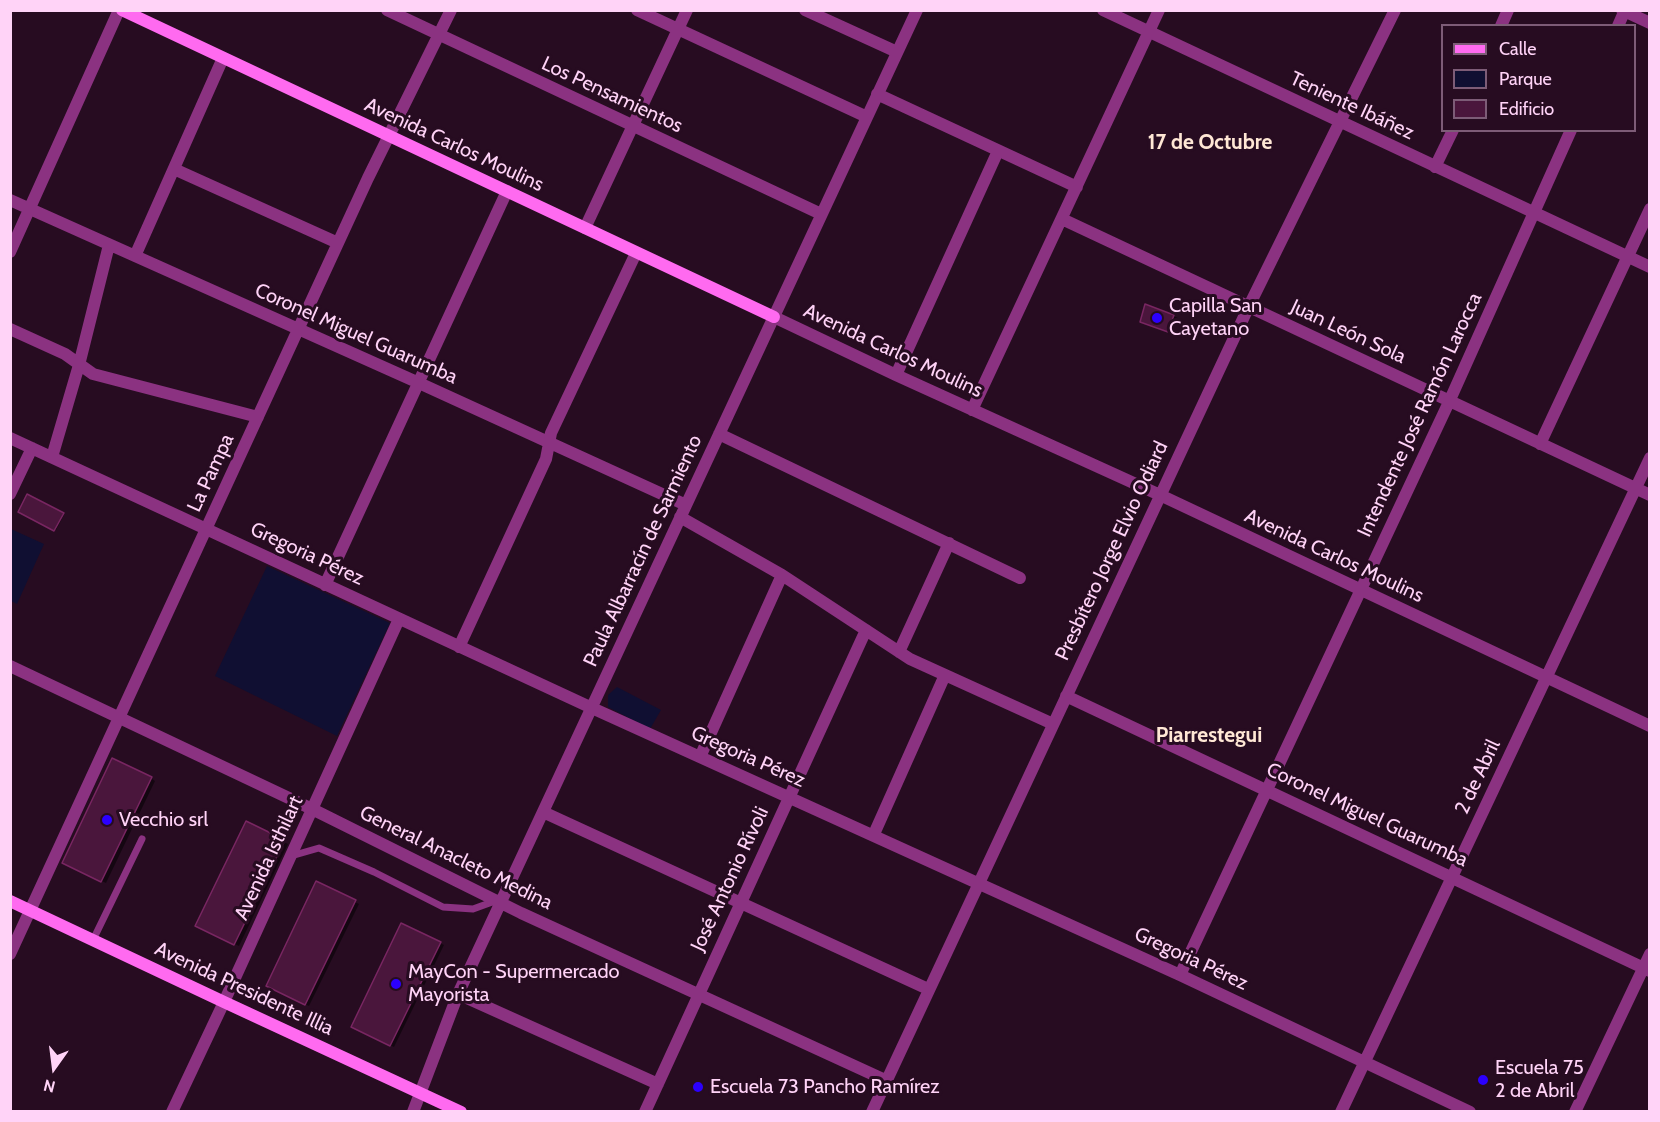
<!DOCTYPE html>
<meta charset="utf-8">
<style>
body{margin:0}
#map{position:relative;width:1660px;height:1122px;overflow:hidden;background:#270c21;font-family:Cabin,sans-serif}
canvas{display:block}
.frame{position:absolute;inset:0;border:12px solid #ffd3f7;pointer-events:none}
.legend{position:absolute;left:1441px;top:24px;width:195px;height:108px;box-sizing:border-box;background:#270c21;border:2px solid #7d5c77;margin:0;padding:8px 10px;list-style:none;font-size:18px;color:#ffd3f7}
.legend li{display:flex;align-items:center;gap:12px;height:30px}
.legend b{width:30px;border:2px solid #7d5c77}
.north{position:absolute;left:24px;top:1038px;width:60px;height:60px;-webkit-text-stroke:4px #270c21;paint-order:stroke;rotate:194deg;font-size:16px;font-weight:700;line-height:24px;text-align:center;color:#ffd3f7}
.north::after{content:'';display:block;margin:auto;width:21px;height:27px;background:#ffd3f7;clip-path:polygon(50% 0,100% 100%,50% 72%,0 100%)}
</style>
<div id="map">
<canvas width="1660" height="1122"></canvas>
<div class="frame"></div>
<ul class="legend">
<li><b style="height:8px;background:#ff6af0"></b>Calle</li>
<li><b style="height:16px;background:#100f32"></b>Parque</li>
<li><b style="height:16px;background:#4a163c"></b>Edificio</li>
</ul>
<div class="north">N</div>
</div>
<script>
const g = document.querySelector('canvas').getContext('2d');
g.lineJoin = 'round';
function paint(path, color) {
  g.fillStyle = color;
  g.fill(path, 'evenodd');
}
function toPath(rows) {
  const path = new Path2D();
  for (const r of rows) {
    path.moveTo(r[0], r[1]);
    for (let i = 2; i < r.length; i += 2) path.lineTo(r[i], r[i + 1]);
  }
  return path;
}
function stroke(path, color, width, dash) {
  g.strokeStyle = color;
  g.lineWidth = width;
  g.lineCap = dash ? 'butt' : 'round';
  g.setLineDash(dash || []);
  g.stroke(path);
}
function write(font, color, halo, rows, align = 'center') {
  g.font = font + ' Cabin,sans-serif';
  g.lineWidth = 6;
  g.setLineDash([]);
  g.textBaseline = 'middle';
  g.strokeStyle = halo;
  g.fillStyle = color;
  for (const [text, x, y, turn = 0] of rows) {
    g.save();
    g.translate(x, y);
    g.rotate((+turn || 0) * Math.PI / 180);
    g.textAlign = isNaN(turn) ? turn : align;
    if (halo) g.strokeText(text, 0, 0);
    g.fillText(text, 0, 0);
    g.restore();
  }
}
const green = toPath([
 [11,529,44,544,17,604,11,601],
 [267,566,390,623,337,736,215,676],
 [617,687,661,710,650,729,608,707,608,695]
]);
const shadow = toPath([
 [1146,306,1178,318,1172,333,1145,323],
 [28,496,64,515,56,530,20,511],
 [151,778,155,781,106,883,67,865],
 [246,823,288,844,239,946,201,928],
 [317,883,359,904,309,1006,271,988],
 [440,943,444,945,394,1047,352,1027]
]);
const building = toPath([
 [1145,304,1174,315,1168,332,1140,322,1145,304],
 [27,494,64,513,54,531,18,512,27,494],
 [112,758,152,777,101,882,62,863,112,758],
 [246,821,285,840,234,945,195,926,246,821],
 [316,881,356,900,305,1005,266,986,316,881],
 [401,923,441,942,390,1046,351,1027,401,923]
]);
const lane = toPath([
 [291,856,319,848,374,872,443,907,473,909,495,901],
 [93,940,142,839]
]);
const street = toPath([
 [387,10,821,214],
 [637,10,867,117],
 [805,10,897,52],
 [1103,10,1650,267],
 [1622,10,1650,23],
 [1501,26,1508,10],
 [1618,26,1625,10],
 [877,94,1077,187],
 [1435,167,1453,130],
 [174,169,338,243],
 [10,200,419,383,686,505],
 [1062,219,1650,495],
 [585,228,687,10],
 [10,252,119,10],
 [135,256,223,58],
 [774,317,896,375,1160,495,1650,726],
 [10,329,65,354,93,374,258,417],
 [896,375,998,151],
 [972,410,1159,10],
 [719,434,1020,578],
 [10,438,592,708,1180,975,1470,1112],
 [1540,444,1650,209],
 [52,457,79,365,109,245],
 [10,494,32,448],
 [680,517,782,575,910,659,1053,724],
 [325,585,507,191],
 [459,647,546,459,551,433,636,253],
 [899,652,949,543],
 [10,666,312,809,521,913,885,1080],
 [1066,696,1650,971],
 [700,757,782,575],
 [543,812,928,989],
 [874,834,945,675],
 [10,954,368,178,451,10],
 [1180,975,1449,402,1571,130],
 [458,994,658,1084],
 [172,1112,224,1002,399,619],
 [413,1112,458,994,917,10],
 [645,1112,866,630],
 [872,1112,1249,306,1395,10],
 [1341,1112,1650,458],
 [1575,1112,1650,954]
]);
const secondary = toPath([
 [122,10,774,317],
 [10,901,224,1002,461,1112]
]);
const markers = [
 [1157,318,6,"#2c00fe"],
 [107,820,6,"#2c00fe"],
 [396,984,6,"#2c00fe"],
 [1483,1080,6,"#2c00fe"],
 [698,1087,6,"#2c00fe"]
];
const streetNames = [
 ["Los Pensamientos",612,95,25],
 ["Teniente Ibáñez",1352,106,25],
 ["Avenida Carlos Moulins",454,145,25],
 ["Juan León Sola",1348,332,25],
 ["Coronel Miguel Guarumba",356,334,24],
 ["Avenida Carlos Moulins",893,351,25],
 ["Intendente José Ramón Larocca",1420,415,-65],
 ["La Pampa",211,473,-65],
 ["Paula Albarracín de Sarmiento",643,551,-65],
 ["Presbítero Jorge Elvio Odiard",1112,551,-65],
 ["Gregoria Pérez",307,554,25],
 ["Avenida Carlos Moulins",1334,556,25],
 ["Gregoria Pérez",748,757,24],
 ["2 de Abril",1478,777,-65],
 ["Coronel Miguel Guarumba",1367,815,25],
 ["Avenida Isthilart",269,858,-65],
 ["General Anacleto Medina",456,858,26],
 ["José Antonio Rívoli",730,879,-65],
 ["Gregoria Pérez",1191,959,25],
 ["Avenida Presidente Illia",244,989,25]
];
const poiNames = [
 ["Capilla San",1169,306],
 ["Cayetano",1169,329],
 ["Vecchio srl",119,820],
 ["MayCon - Supermercado",408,972],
 ["Mayorista",408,995],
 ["Escuela 75",1495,1068],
 ["2 de Abril",1495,1091],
 ["Escuela 73 Pancho Ramírez",710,1087]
];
const neighbourhoodNames = [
 ["17 de Octubre",1210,143],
 ["Piarrestegui",1209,736]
];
paint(green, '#100f32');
paint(shadow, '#0007');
paint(building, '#4a163c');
stroke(building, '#792662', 1.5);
stroke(lane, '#8b3281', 7);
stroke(street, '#8b3281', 12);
stroke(secondary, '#ff6af0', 12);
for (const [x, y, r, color] of markers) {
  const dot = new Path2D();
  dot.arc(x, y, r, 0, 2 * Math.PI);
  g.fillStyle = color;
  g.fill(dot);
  stroke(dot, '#270c21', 2);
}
write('20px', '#ffd3f7', '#270c21', streetNames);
write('20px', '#ffd3f7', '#270c21', poiNames, 'left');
write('bold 21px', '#ffe7d5', '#270c21', neighbourhoodNames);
</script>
